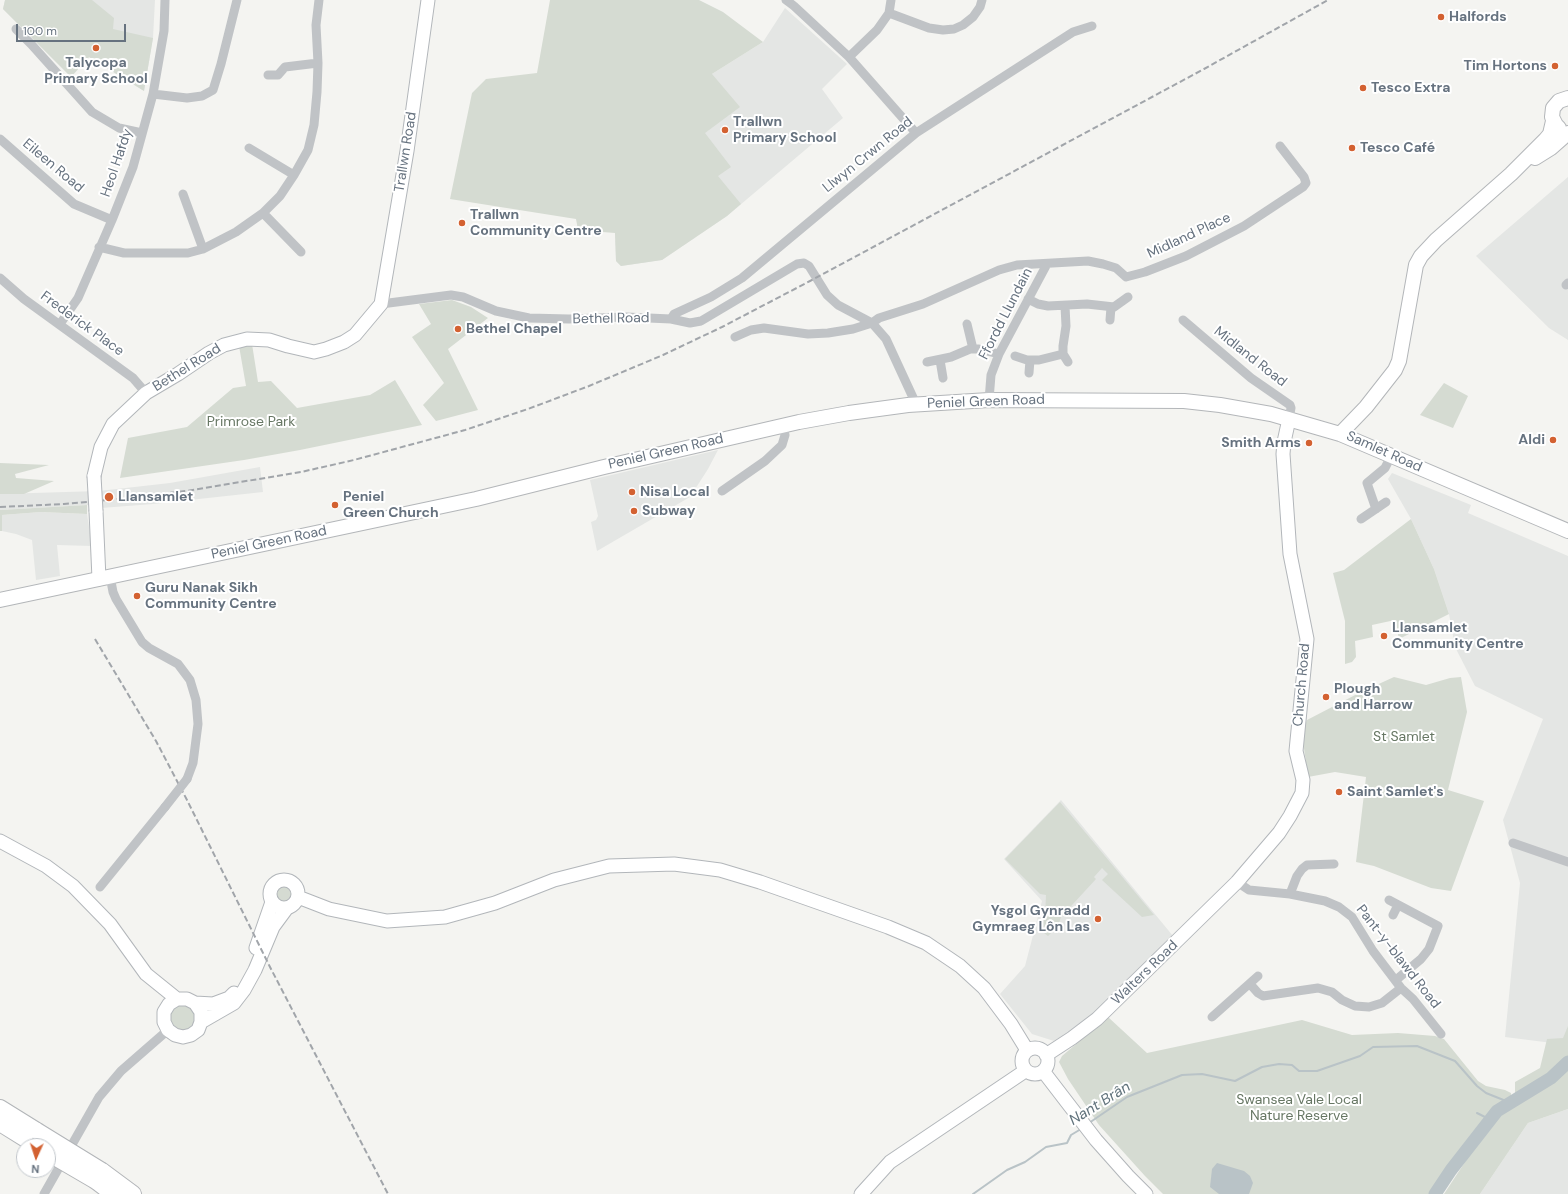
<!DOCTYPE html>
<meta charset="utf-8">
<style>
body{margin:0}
#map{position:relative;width:1568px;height:1194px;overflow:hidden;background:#f4f4f1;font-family:"DM Sans",sans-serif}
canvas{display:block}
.north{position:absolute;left:16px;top:1138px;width:40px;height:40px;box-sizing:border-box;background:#fff;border:1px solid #c2c7cc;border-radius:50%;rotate:183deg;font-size:11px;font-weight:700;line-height:16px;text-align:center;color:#66727f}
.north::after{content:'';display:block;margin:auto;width:14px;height:18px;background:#d36131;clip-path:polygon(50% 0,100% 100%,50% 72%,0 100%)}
.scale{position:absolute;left:16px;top:24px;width:110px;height:18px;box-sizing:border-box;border:2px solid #66727f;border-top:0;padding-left:5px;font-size:12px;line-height:14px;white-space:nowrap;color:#66727f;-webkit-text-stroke:3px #fff;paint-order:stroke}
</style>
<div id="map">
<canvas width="1568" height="1194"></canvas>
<div class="north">N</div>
<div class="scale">100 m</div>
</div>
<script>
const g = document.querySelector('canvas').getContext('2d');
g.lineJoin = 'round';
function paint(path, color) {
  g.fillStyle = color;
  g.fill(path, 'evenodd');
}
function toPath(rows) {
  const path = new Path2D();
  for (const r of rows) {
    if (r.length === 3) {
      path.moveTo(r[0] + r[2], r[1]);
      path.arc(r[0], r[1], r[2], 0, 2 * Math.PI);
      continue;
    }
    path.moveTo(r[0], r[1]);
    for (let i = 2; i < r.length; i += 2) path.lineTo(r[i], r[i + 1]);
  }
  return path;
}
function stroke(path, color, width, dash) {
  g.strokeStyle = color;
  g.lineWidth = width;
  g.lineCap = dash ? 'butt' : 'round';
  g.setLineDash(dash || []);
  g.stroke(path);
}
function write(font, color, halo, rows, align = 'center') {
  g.font = font + ' "DM Sans",sans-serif';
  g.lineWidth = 4;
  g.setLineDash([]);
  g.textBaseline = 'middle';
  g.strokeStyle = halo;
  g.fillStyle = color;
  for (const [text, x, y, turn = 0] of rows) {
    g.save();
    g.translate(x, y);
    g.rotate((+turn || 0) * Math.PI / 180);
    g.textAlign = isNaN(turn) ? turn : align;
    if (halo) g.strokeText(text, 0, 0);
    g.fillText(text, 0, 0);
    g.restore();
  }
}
const built = toPath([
 [5,0,155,0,153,38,144,91,89,57,71,77,3,9],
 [785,8,847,64,822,89,843,118,727,216,662,260,621,266,616,261,615,233,602,143,763,42],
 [1568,177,1568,340,1549,328,1476,256],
 [718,450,708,469,690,497,597,551,591,522,596,520,598,516,590,480],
 [260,467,263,492,153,504,101,508,87,505,0,510,0,494,99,491,170,483],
 [1392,473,1471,505,1468,513,1568,556,1568,1045,1505,1037,1520,883,1503,820,1543,719,1475,686,1455,647,1449,614,1434,569,1411,519,1388,479],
 [41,512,87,514,92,546,57,545,60,576,36,580,32,540,16,534,2,531,2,515],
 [1061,800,1173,936,1095,1013,1054,1041,1032,1034,1000,994,1025,966,1042,901,1004,859],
 [1568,1109,1568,1194,1480,1194,1528,1123]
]);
const green = toPath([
 [5,0,92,0,114,18,113,29,153,38,144,91,89,57,71,77,3,9],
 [550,0,699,0,723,12,763,42,712,74,740,107,705,133,731,167,718,176,741,204,727,216,662,260,621,266,616,261,615,233,578,230,576,219,450,199,472,93,486,79,537,73],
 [452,300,471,307,488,318,448,349,478,410,436,421,423,405,444,383,412,337,431,324,419,304],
 [252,344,258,382,271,381,297,408,370,395,395,380,422,425,300,450,244,460,120,478,128,438,187,427,233,388,246,386,239,346],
 [1444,383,1468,396,1453,428,1420,415],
 [0,463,49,465,15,474,16,478,54,481,24,494,0,494],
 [87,505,87,514,41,512,2,515,2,531,0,531,0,510],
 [1411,519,1434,569,1449,614,1399,639,1395,620,1372,625,1373,637,1355,641,1356,657,1352,662,1345,664,1345,621,1333,573,1344,570],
 [1394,677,1426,685,1450,678,1461,677,1467,712,1448,790,1484,801,1451,891,1431,888,1374,866,1356,862,1366,777,1335,772,1308,777,1302,734,1307,720,1359,693],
 [1060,802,1154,915,1142,917,1102,880,1108,874,1102,868,1094,877,1096,879,1061,917,1058,926,1048,936,1040,930,1045,917,1046,895,1040,894,1005,859],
 [284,895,9],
 [183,1018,13],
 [1108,1017,1147,1053,1302,1020,1352,1035,1398,1033,1435,1036,1444,1039,1478,1081,1486,1086,1505,1090,1511,1093,1511,1100,1496,1111,1433,1194,1163,1194,1145,1176,1099,1125,1068,1079,1059,1062,1062,1056],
 [1568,1026,1568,1109,1528,1123,1480,1194,1444,1194,1486,1130,1503,1110,1515,1103,1515,1082,1540,1068,1547,1039,1563,1038]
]);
const water = toPath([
 [1217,1163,1244,1171,1250,1176,1253,1183,1249,1194,1219,1194,1210,1187,1212,1169]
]);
const stream = toPath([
 [1477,1113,1491,1120],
 [1089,1123,1127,1097,1182,1075,1202,1074,1235,1081,1262,1067,1279,1064,1292,1065,1299,1071,1317,1071,1360,1056,1373,1047,1417,1046,1455,1061,1477,1086,1486,1093,1506,1101,1512,1102],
 [973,1194,1007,1170,1025,1162,1046,1147,1067,1143,1071,1135,1081,1129]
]);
const river = toPath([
 [1435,1194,1451,1170,1497,1111,1551,1078,1568,1062]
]);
const street = toPath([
 [786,0,794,6,849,57,916,133],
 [889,13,929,28,943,30,954,29,963,25,973,17,980,7,982,0],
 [16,29,31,44,92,112,119,128,142,133],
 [849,57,877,30,889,13,891,0],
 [268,75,278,75,285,67,318,63],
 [153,94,187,98,202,96,213,90,221,64,237,0],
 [0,139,74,204,112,220],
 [249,148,294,175],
 [183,194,203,249],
 [263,213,301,252],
 [99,247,124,253,188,253,203,249,236,232,263,213,280,196,294,175,308,150,314,125,317,92,318,63,316,25,319,0],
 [0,278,24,299,133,378,146,393],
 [1566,285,1568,283],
 [1028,299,1038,304,1048,306,1087,304,1114,307,1128,297],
 [381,304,451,295,463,297,496,311,529,318,569,319,626,317,671,319,690,323,701,321,797,264,804,263,809,266,827,295,838,305,872,323,886,339,916,404],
 [1065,306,1066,326,1063,346,1063,354,1068,362],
 [671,319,674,314,711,297,742,278,916,133,1073,32,1092,26],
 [1110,320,1111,307],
 [1183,320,1251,378,1290,405,1291,408,1289,419],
 [60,324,78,298,112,220,133,167,153,94,164,31,165,0],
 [967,324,973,349],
 [735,337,751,330,764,328,808,334,828,333,853,329,872,323,879,318,923,304,999,270,1017,265,1088,261,1103,264,1116,268,1126,277,1145,272,1186,256,1244,226,1303,187,1306,183,1304,177,1280,146],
 [1015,356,1027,360,1039,360,1063,354],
 [940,360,943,378],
 [927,362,951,357,970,349,979,349,999,354],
 [1029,373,1030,360],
 [989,400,991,375,999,354,1047,264],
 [722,491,765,461,782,445,785,435,783,426],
 [1376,509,1367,483,1385,468,1391,456],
 [1361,519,1386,502],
 [110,576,113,592,116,599,142,642,149,648,178,664,190,680,196,700,198,724,193,763,187,779],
 [1513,843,1568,862],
 [1237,882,1249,890,1290,894,1325,901,1339,907,1352,917,1373,951,1401,988,1413,999,1441,1034],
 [100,887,165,807],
 [1290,894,1297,876,1302,869,1307,865,1334,864],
 [1389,900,1438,926,1429,949,1421,959,1396,980],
 [1393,915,1398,905],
 [1250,984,1258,993,1263,996,1318,988,1332,992,1342,1000,1355,1006,1369,1007,1382,1003,1401,988],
 [1212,1017,1258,976],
 [44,1194,99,1097,121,1071,168,1030]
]);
const secondary = toPath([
 [94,476,101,447,113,424,146,393,178,374,209,353,224,345,247,339,269,340,288,346,314,352,326,349,344,342,355,335,381,304,407,151,428,0],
 [96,511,99,579],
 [0,841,46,866,73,886,110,924,146,974,177,999,187,999,195,1003,201,1012,201,1022,198,1030,191,1035,183,1037,175,1035,168,1030,164,1022,164,1012,169,1004,177,999],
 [284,894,14],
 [298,897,329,909,387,921,445,917,495,903,554,880,609,866,674,864,720,870,760,882,888,927,926,943,960,966,984,988,1011,1024,1027,1050],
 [256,948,272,902],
 [195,1003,213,1004,229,998,234,993],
 [201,1022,234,1003,244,990,255,970,273,927,287,908],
 [1035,1061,13],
 [1046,1055,1072,1038,1097,1019,1237,882,1279,833,1290,816,1302,793,1303,780,1296,751,1307,639,1290,554,1283,454,1284,442,1289,419],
 [1043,1071,1096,1140,1128,1176,1146,1194],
 [861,1194,890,1162,1025,1071]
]);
const primary = toPath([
 [1559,128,1556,125,1552,117,1553,108,1559,101,1568,98],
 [1535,158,1551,148,1568,133],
 [1340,434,1366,407,1395,370,1399,361,1416,265,1421,256,1436,240,1511,174,1545,140,1550,134,1553,121],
 [0,600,476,499,604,467,799,422,849,413,908,405,989,400,1184,401,1220,405,1271,414,1340,434,1568,531]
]);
const highway = toPath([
 [0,1108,37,1131],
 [0,1123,37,1146],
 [102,1171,133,1194],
 [96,1181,113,1194]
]);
const rail = toPath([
 [0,507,64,504,108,500,186,491,301,472,354,460,465,430,528,409,589,386,663,355,722,327,810,281,1204,69,1328,0],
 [95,639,156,741,187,800,270,967,388,1194]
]);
const streetBridge = toPath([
 [165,807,187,779]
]);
const secondaryBridge = toPath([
 [94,476,96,511]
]);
const highwayBridge = toPath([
 [37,1131,102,1171],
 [48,1153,96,1181]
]);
const markers = [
 [1441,17,4,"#d36131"],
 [96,48,4,"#d36131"],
 [1555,66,4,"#d36131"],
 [1363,88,4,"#d36131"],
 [725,130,4,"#d36131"],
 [1352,148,4,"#d36131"],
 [462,223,4,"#d36131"],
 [458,329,4,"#d36131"],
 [1553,440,4,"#d36131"],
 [1309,443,4,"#d36131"],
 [632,492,4,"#d36131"],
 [109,497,5,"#d36131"],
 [335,505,4,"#d36131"],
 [634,511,4,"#d36131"],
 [137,596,4,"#d36131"],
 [1384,636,4,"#d36131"],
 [1326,697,4,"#d36131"],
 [1339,792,4,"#d36131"],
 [1098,919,4,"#d36131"]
];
const poiNames = [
 ["Halfords",1449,17],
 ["Talycopa",96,63,"center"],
 ["Primary School",96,79,"center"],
 ["Tim Hortons",1547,66,"right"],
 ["Tesco Extra",1371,88],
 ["Trallwn",733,122],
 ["Primary School",733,138],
 ["Tesco Café",1360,148],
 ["Trallwn",470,215],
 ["Community Centre",470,231],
 ["Bethel Chapel",466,329],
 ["Aldi",1545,440,"right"],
 ["Smith Arms",1301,443,"right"],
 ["Nisa Local",640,492],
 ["Llansamlet",118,497],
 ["Peniel",343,497],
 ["Green Church",343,513],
 ["Subway",642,511],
 ["Guru Nanak Sikh",145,588],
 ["Community Centre",145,604],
 ["Llansamlet",1392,628],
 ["Community Centre",1392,644],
 ["Plough",1334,689],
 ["and Harrow",1334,705],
 ["Saint Samlet's",1347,792],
 ["Ysgol Gynradd",1090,911,"right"],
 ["Gymraeg Lôn Las",1090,927,"right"]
];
const streetNames = [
 ["Trallwn Road",406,152,-81],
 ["Llwyn Crwn Road",868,155,-39],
 ["Heol Hafdy",117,163,-71],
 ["Eileen Road",53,166,40],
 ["Midland Place",1189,236,-25],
 ["Ffordd Llundain",1006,314,-63],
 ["Bethel Road",611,319,-1],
 ["Frederick Place",82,324,36],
 ["Midland Road",1250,357,38],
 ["Bethel Road",187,368,-32],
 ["Peniel Green Road",986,402,-2],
 ["Peniel Green Road",666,452,-13],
 ["Samlet Road",1384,452,24],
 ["Peniel Green Road",269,543,-12],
 ["Church Road",1302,685,-85],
 ["Pant-y-blawd Road",1398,957,52],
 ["Walters Road",1145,973,-44]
];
const parkNames = [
 ["Primrose Park",251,422],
 ["St Samlet",1404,737],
 ["Swansea Vale Local",1299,1100],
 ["Nature Reserve",1299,1116]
];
const waterNames = [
 ["Nant Brân",1100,1104,-32]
];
paint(built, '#e4e6e4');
paint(green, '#d5dbd2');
paint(water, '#b9c3c7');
stroke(stream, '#b9c3c7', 2);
stroke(river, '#b9c3c7', 13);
stroke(secondary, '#b2b6ba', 15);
stroke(primary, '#b3b6b9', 16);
stroke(highway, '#b2b5b8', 18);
stroke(street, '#c0c3c6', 9);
stroke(secondary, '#fff', 13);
stroke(primary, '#fff', 14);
stroke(highway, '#fff', 16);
stroke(rail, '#a1a5aa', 2, [6, 3]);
stroke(secondaryBridge, '#b2b6ba', 15, []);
stroke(highwayBridge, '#b2b5b8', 18, []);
stroke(streetBridge, '#c0c3c6', 9);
stroke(secondaryBridge, '#fff', 13);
stroke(highwayBridge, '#fff', 16);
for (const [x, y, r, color] of markers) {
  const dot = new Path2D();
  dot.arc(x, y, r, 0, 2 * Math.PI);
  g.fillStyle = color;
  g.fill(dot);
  stroke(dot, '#fff', 1.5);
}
write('bold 14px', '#66727f', '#fff', poiNames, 'left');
write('14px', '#66727f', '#fff', streetNames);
write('14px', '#677764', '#fff', parkNames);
write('italic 15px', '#61737c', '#fff', waterNames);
</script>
